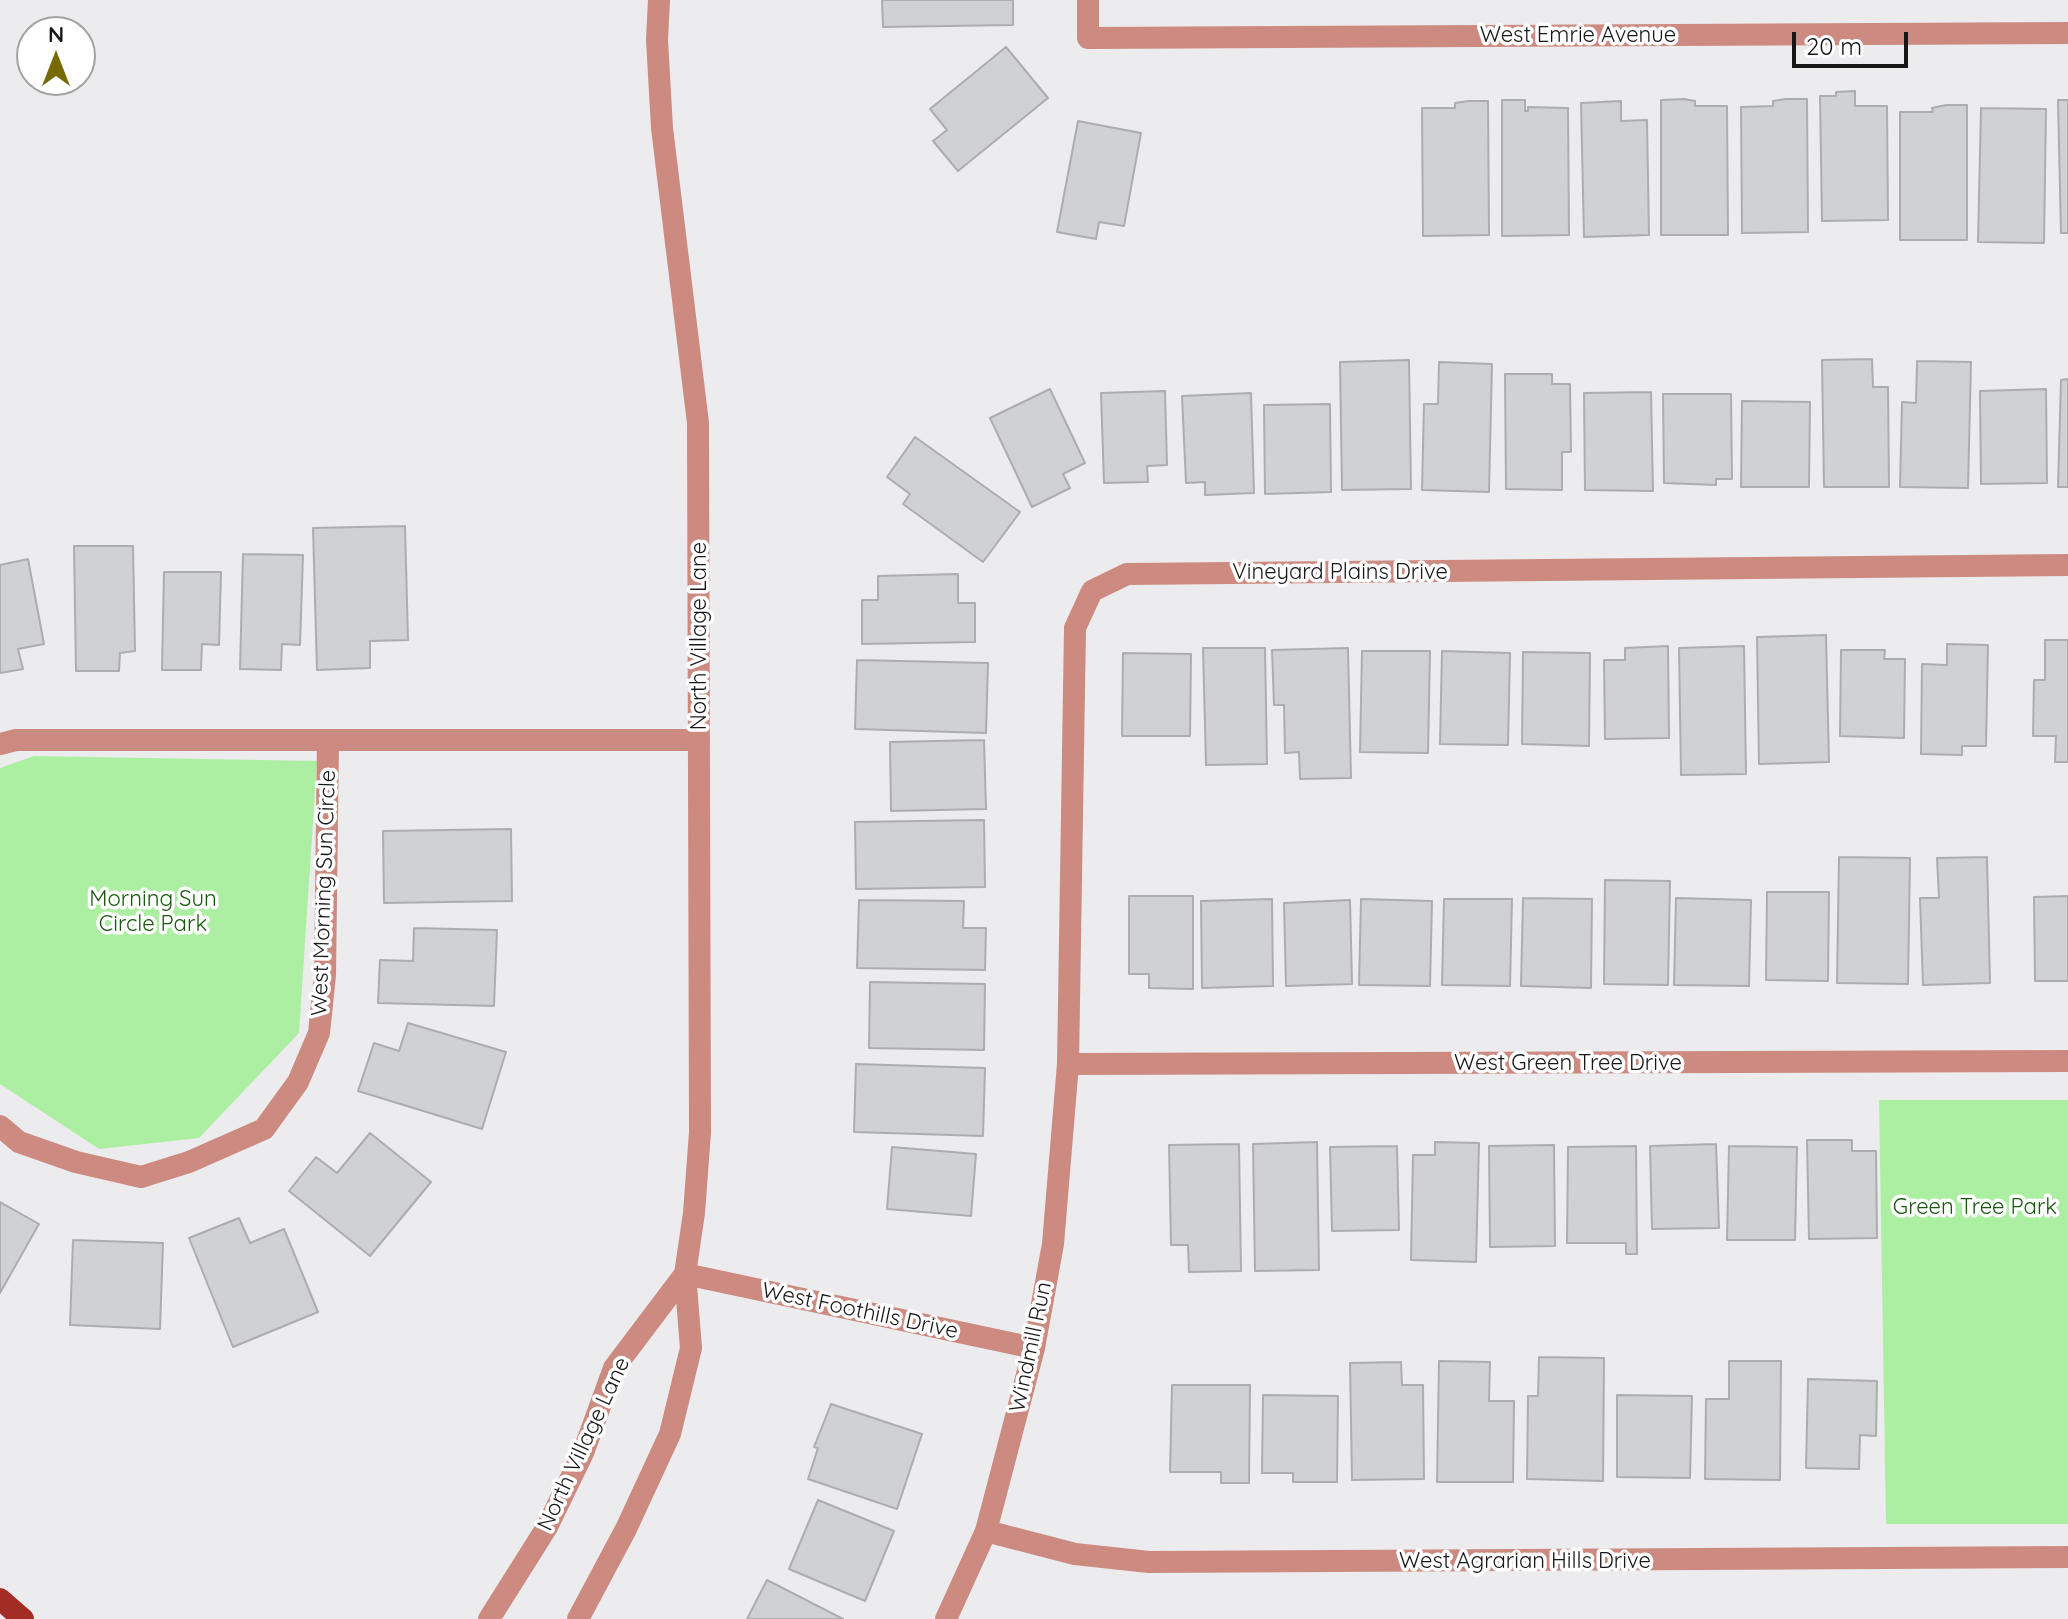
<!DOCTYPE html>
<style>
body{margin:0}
#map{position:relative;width:2068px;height:1619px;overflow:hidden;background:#ececee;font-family:Quicksand,sans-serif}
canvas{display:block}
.north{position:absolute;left:16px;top:16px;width:80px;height:80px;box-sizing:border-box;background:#fff;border:2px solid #a2a2a3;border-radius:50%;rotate:0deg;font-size:22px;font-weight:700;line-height:32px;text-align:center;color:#171718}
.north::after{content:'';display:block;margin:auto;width:28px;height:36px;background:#766900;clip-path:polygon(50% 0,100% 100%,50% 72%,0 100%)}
.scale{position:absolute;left:1792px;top:32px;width:116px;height:36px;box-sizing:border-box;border:4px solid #171718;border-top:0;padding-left:10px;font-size:24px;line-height:28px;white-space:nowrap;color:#171718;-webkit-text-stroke:6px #fff;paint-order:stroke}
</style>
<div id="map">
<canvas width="2068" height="1619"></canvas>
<div class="north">N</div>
<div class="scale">20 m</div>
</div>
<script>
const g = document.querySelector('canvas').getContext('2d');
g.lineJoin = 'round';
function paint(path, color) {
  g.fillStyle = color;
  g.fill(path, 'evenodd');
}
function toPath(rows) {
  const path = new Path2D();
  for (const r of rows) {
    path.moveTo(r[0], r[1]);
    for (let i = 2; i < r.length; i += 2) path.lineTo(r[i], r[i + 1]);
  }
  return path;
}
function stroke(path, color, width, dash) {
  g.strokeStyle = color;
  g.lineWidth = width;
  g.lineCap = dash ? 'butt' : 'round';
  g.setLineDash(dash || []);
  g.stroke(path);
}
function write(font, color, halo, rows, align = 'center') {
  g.font = font + ' Quicksand,sans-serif';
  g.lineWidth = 7;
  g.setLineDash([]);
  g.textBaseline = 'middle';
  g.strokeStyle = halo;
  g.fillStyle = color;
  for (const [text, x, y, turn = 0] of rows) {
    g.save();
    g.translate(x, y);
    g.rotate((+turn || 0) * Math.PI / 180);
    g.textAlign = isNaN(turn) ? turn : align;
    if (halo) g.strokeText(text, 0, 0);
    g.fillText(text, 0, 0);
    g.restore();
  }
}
const green = toPath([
 [34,756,317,761,299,1033,199,1138,99,1149,0,1084,0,768],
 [1879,1100,2068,1100,2068,1524,1886,1524]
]);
const building = toPath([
 [882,0,1013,0,1013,25,883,27,882,0],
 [1006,47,1048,98,958,171,933,141,947,130,930,109,1006,47],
 [1855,91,1855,106,1887,106,1888,220,1822,221,1820,96,1836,96,1836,92,1855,91],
 [1684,99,1695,101,1695,106,1727,106,1728,235,1661,235,1661,100,1684,99],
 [1786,99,1807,99,1808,232,1742,233,1741,107,1773,106,1773,101,1786,99],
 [1502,100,1525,100,1525,111,1528,111,1528,107,1568,108,1569,235,1502,236,1502,100],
 [2058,100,2068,100,2068,233,2061,233,2058,100],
 [1468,101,1488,101,1489,235,1423,236,1422,108,1455,108,1455,103,1468,101],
 [1621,101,1621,121,1647,120,1649,235,1584,237,1581,103,1621,101],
 [1946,105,1967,105,1967,240,1900,240,1900,112,1933,112,1932,108,1946,105],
 [1981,108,2046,109,2044,243,1978,242,1981,108],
 [1078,121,1141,133,1124,226,1099,222,1096,239,1057,232,1078,121],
 [1872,359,1873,387,1888,387,1889,487,1824,487,1822,360,1872,359],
 [1409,360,1411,489,1342,490,1340,362,1409,360],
 [1917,361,1971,362,1968,488,1900,487,1902,402,1916,403,1917,361],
 [1439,362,1492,364,1489,492,1422,490,1424,404,1438,404,1439,362],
 [1505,374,1552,374,1552,384,1570,384,1571,452,1562,452,1562,490,1506,489,1505,374],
 [2068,379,2068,487,2058,487,2061,380,2068,379],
 [1050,389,1085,463,1063,474,1070,488,1032,507,990,418,1050,389],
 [2046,389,2047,483,1981,484,1980,391,2046,389],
 [1165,391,1167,465,1147,466,1148,482,1104,483,1101,393,1165,391],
 [1651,392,1653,491,1585,490,1584,393,1651,392],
 [1251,393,1254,493,1205,495,1205,482,1186,483,1182,396,1251,393],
 [1663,394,1731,394,1732,479,1716,479,1716,485,1664,483,1663,394],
 [1742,401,1810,402,1809,487,1741,487,1742,401],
 [1330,404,1331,492,1265,494,1264,405,1330,404],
 [915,437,1020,512,983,562,903,504,910,494,887,477,915,437],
 [405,526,408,640,370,641,370,668,317,670,313,528,405,526],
 [74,546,133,546,135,651,120,653,119,671,76,671,74,546],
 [243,554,303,555,300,645,282,644,281,670,240,669,243,554],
 [28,559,44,644,18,649,23,669,0,673,0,565,28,559],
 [164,572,221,572,219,645,202,644,201,670,162,670,164,572],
 [958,574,958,603,975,603,975,642,862,644,862,600,878,600,878,576,958,574],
 [1826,635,1829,762,1759,764,1757,637,1826,635],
 [2045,640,2068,640,2068,762,2055,762,2056,736,2033,736,2034,680,2045,680,2045,640],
 [1947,644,1988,645,1986,746,1962,746,1962,755,1921,754,1922,664,1947,665,1947,644],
 [1668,646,1669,738,1605,739,1604,660,1625,660,1625,648,1668,646],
 [1744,646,1746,774,1681,775,1679,648,1744,646],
 [1203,648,1265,648,1267,764,1206,765,1203,648],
 [1348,648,1351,778,1300,779,1299,752,1285,753,1284,705,1274,705,1272,650,1348,648],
 [1841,650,1885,650,1884,659,1905,659,1904,738,1840,736,1841,650],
 [1362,651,1430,651,1428,753,1360,752,1362,651],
 [1442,651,1510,653,1508,745,1440,744,1442,651],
 [1523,652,1590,653,1589,746,1522,744,1523,652],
 [1123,653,1191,654,1190,736,1122,736,1123,653],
 [857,660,988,663,986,733,855,729,857,660],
 [984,740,986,809,891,811,890,742,984,740],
 [984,820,985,887,856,889,855,822,984,820],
 [511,829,512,901,384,903,383,831,511,829],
 [1839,857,1910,858,1908,984,1837,983,1839,857],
 [1987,857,1990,983,1923,985,1920,898,1939,898,1937,858,1987,857],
 [1605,880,1670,881,1668,985,1604,984,1605,880],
 [1767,892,1829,892,1828,981,1766,980,1767,892],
 [1129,896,1193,896,1193,989,1149,988,1149,974,1129,974,1129,896],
 [2068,896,2068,981,2035,981,2034,897,2068,896],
 [1523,898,1592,899,1591,988,1521,986,1523,898],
 [1676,898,1751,900,1749,986,1674,985,1676,898],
 [1272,899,1273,986,1202,988,1201,901,1272,899],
 [1361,899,1432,901,1430,986,1359,985,1361,899],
 [1444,899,1512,899,1510,986,1442,985,1444,899],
 [859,900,964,901,963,928,986,928,985,970,857,968,859,900],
 [1350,900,1352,984,1286,986,1284,903,1350,900],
 [414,928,497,930,494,1006,378,1003,380,960,413,961,414,928],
 [870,982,985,984,984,1050,869,1048,870,982],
 [408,1023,506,1052,482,1129,358,1091,374,1043,399,1051,408,1023],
 [856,1064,985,1068,983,1136,854,1132,856,1064],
 [370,1133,431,1182,370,1256,289,1191,316,1157,337,1173,370,1133],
 [1807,1140,1852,1140,1852,1151,1876,1151,1877,1238,1809,1239,1807,1140],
 [1317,1142,1319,1270,1255,1271,1253,1144,1317,1142],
 [1435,1142,1479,1143,1476,1262,1411,1260,1413,1155,1435,1155,1435,1142],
 [1239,1144,1241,1271,1189,1272,1188,1245,1171,1245,1169,1145,1239,1144],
 [1716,1144,1719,1228,1652,1229,1650,1146,1716,1144],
 [1554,1145,1555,1246,1490,1247,1489,1146,1554,1145],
 [1397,1146,1399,1230,1332,1231,1330,1147,1397,1146],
 [1636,1146,1637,1254,1626,1254,1626,1243,1567,1243,1568,1147,1636,1146],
 [1729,1146,1797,1147,1795,1240,1727,1240,1729,1146],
 [892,1147,976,1154,971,1216,887,1209,892,1147],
 [0,1202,39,1224,0,1293,0,1202],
 [239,1218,250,1243,284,1229,318,1312,233,1347,189,1238,239,1218],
 [73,1240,163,1243,160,1329,70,1325,73,1240],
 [1539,1357,1604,1358,1603,1481,1527,1479,1528,1396,1538,1396,1539,1357],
 [1439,1361,1490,1362,1489,1401,1514,1401,1513,1482,1437,1482,1439,1361],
 [1729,1361,1781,1361,1780,1480,1705,1479,1706,1399,1729,1399,1729,1361],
 [1401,1362,1402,1385,1423,1385,1424,1479,1352,1480,1350,1363,1401,1362],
 [1808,1379,1877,1381,1876,1436,1860,1435,1859,1469,1806,1468,1808,1379],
 [1172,1385,1250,1385,1249,1483,1221,1483,1221,1472,1170,1472,1172,1385],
 [1263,1395,1338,1396,1337,1482,1293,1482,1293,1473,1262,1473,1263,1395],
 [1617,1395,1692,1396,1690,1478,1617,1477,1617,1395],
 [831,1404,922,1434,897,1509,808,1479,818,1448,814,1447,831,1404],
 [818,1500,894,1531,865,1601,789,1569,818,1500],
 [767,1580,843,1619,747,1619,767,1580]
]);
const minor = toPath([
 [1088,0,1088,38,2068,33],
 [0,744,16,740,699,740],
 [1068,1064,2068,1061],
 [0,1126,19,1142,76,1162,141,1177,189,1162,264,1129,298,1082,319,1033,325,975,328,740],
 [685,1274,1034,1348],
 [986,1531,1075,1554,1149,1562,2068,1557],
 [946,1619,986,1531,1034,1348,1053,1244,1068,1064,1075,628,1092,591,1127,574,2068,565]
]);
const tertiary = toPath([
 [489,1619,547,1527,583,1453,614,1368,685,1274],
 [578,1619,626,1529,670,1434,691,1348,685,1274,694,1213,700,1132,698,423,662,128,657,40,659,0]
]);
const primary = toPath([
 [0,1599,23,1619]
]);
const streetNames = [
 ["West Emrie Avenue",1578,35],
 ["Vineyard Plains Drive",1340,572],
 ["North Village Lane",699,636,-90],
 ["West Morning Sun Circle",324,893,-88],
 ["West Green Tree Drive",1568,1063],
 ["West Foothills Drive",860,1311,12],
 ["Windmill Run",1031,1347,-78],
 ["North Village Lane",584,1444,-65],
 ["West Agrarian Hills Drive",1525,1561]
];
const parkNames = [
 ["Morning Sun",153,899],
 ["Circle Park",153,924],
 ["Green Tree Park",1975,1207]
];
paint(green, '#adefa2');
paint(building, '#d0d1d3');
stroke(building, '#acadae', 2);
stroke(minor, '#cc8a80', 22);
stroke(tertiary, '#cc8a80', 22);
stroke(primary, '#a32c24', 22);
write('22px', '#171718', '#fff', streetNames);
write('22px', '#18590d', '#fff', parkNames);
</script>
